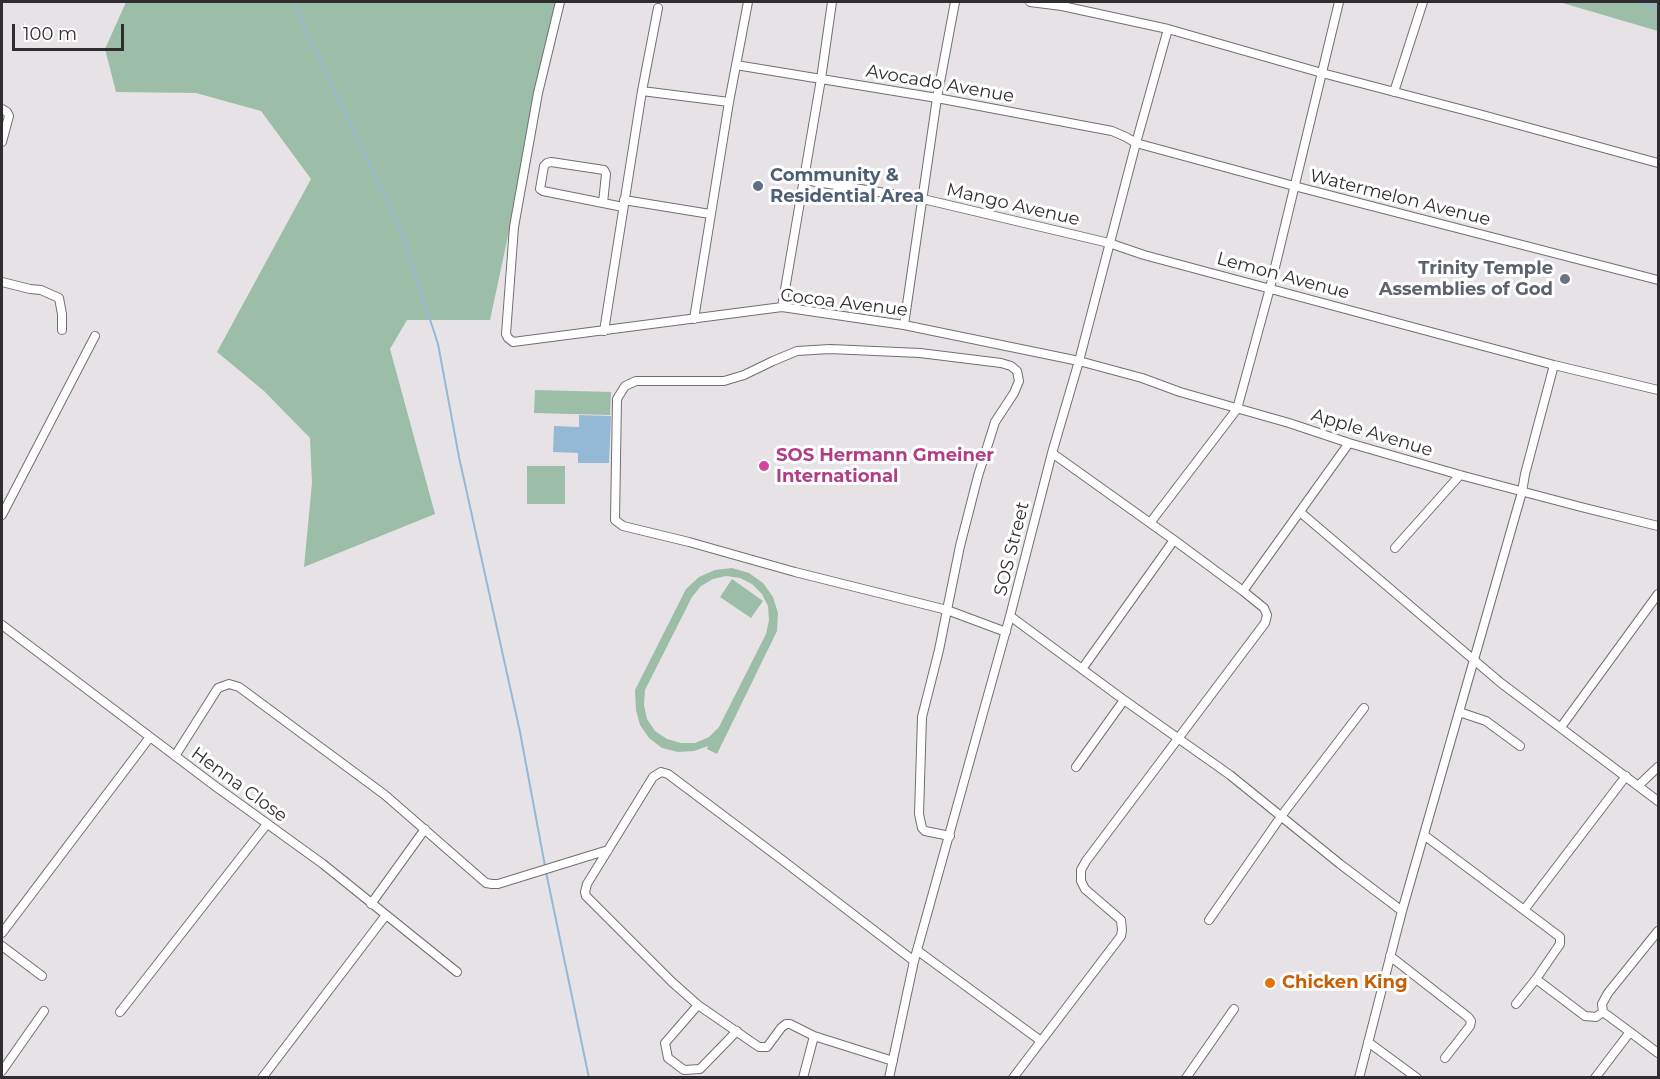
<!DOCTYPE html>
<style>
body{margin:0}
#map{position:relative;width:1660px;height:1079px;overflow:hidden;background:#e7e2e6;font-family:Montserrat,sans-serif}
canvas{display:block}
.frame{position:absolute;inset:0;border:3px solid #2f2d2f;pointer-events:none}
.scale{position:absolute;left:12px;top:24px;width:112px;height:27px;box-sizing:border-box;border:3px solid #2f2d2f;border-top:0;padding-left:8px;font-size:18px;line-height:21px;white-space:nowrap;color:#2f2d2f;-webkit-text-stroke:4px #fff;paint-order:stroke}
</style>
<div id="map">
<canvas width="1660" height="1079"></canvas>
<div class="frame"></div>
<div class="scale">100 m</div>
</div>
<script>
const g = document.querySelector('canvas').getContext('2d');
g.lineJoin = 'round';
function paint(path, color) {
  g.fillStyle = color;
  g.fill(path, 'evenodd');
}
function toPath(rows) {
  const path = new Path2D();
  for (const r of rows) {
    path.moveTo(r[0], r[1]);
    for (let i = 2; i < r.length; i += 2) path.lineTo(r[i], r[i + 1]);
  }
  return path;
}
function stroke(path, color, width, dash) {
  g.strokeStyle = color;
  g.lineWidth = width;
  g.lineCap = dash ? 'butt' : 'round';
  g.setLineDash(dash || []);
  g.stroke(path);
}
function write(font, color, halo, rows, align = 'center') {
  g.font = font + ' Montserrat,sans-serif';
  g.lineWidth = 6;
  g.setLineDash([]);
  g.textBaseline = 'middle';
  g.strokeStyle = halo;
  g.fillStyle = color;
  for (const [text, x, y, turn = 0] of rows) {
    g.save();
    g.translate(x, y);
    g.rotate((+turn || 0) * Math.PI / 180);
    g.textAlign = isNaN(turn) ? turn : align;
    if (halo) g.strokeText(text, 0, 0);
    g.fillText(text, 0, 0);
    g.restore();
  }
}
const green = toPath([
 [126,2,558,2,490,320,407,320,390,349,435,514,304,567,312,483,310,438,264,391,217,352,311,179,261,111,196,93,116,92,105,49],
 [1559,2,1658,2,1658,31],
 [535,390,611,392,610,415,534,413],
 [527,466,565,466,565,504,527,504],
 [732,568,749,573,763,583,773,597,778,613,777,631,717,754,707,749,708,746,694,751,678,752,662,748,649,738,640,725,636,710,635,690,686,589,699,577,715,570],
 [726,576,740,578,752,584,762,594,768,606,769,620,766,634,719,727,709,737,695,743,681,743,667,739,655,731,647,719,644,705,645,690,692,597,701,586,713,579],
 [732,579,763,601,751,618,720,597]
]);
const water = toPath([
 [579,415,611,416,609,463,578,463,578,453,553,452,554,426,579,427]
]);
const stream = toPath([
 [295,2,300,18,401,230,438,344,459,457,520,732,545,866],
 [1639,2,1658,9],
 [546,872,589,1078]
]);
const street = toPath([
 [560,2,538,93,514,227,506,334,508,338,513,342,782,307,904,325,1079,361,1142,378,1180,392,1289,423,1349,443,1460,475,1581,507,1658,526],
 [1030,2,1062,6,1168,29,1322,73,1479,114,1658,163],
 [736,65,937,98,1112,131,1126,137,1136,143,1294,186,1658,280],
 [642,91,729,102],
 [1394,92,1423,2],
 [2,109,7,112,9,116,2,142],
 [804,180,923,199,1109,243,1144,255,1554,365,1658,390],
 [624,200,710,214],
 [603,203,606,174,604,170,551,162,547,163,544,166,540,189,543,191,623,207],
 [2,282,30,289,41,290,59,298,62,314,62,330],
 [782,307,821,79,832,2],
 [694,319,729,102,748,2],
 [904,325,937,98,955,2],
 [604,331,642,91,658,8],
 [830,349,920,353,1001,363,1011,366,1017,371,1019,381,1014,393,995,422,978,476,960,546,947,610,795,572,689,542,623,526,615,520,617,399,625,386,636,381,724,381,744,375,773,361,797,351,830,349],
 [1300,512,1501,683,1658,801],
 [2,515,95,336],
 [1150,523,1237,409,1270,288,1339,2],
 [1395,548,1460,475],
 [1243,591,1349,443],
 [1010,616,1124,700,1230,775,1340,864,1402,911],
 [2,625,215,786,323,864,457,972],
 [1082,669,1174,540],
 [1459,712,1486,721,1520,746],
 [1561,727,1658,594],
 [175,756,218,688,229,684,239,687,385,795,486,883,492,884,498,884,608,850],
 [1076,767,1124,700],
 [1639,785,1658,767],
 [1424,835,1560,937,1560,944,1536,979,1516,1004],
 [950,836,925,831,922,828,919,814,922,717,939,650,947,610,1006,632],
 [371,904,425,829],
 [1524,910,1626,776],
 [1209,920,1282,815,1364,708],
 [2,933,150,737],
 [2,946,42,976],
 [918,951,1041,1041],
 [1390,956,1468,1017,1471,1021,1470,1026,1445,1058],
 [1536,979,1585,1016,1596,1017,1603,1012],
 [698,1005,665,1043,668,1058,684,1070,700,1069,737,1031],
 [120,1012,267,824],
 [1630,1032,1603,1012,1602,1004,1608,993,1658,931],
 [1368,1042,1417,1078],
 [893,1061,814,1036,790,1024,786,1024,781,1028,767,1047,759,1047,698,1005,672,982,586,896,585,892,587,884,653,777,661,772,668,774,777,856,914,961],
 [2,1071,44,1011],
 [262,1078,386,915],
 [803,1078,814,1036],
 [889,1078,914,961,1010,616,1052,453,1079,361,1136,143,1168,29],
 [1013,1078,1121,936,1122,930,1121,920,1085,889,1081,881,1081,870,1086,861,1265,623,1267,615,1264,608,1243,591,1174,540,1052,453],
 [1186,1078,1234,1009],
 [1359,1078,1402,911,1522,492,1525,474,1554,365],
 [1595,1078,1630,1032,1658,1053]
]);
const markers = [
 [758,186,6,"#5c6f8a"],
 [1565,279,6,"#6b7280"],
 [764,466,6,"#d1479c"],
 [1270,983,6,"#e8710a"]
];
const streetNames = [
 ["Avocado Avenue",940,84,10],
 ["Watermelon Avenue",1400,198,14],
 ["Mango Avenue",1013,205,13],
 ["Lemon Avenue",1283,276,15],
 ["Cocoa Avenue",844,303,7],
 ["Apple Avenue",1372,433,17],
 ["SOS Street",1012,549,-76],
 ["Henna Close",239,785,36]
];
const serviceNames = [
 ["Community &",770,176],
 ["Residential Area",770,197]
];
const worshipNames = [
 ["Trinity Temple",1553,269],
 ["Assemblies of God",1553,290]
];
const hotelNames = [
 ["SOS Hermann Gmeiner",776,456],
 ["International",776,477]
];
const foodNames = [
 ["Chicken King",1282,983]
];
paint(green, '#9cbda8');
paint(water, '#94b9d4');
stroke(stream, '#94b9d4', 2);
stroke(street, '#736e72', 10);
stroke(street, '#fff', 8);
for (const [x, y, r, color] of markers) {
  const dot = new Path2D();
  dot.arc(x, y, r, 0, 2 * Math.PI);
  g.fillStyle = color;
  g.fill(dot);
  stroke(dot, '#fff', 2);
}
write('18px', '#2f2d2f', '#fff', streetNames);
write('bold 18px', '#4e5e75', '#fff', serviceNames, 'left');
write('bold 18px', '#5b616d', '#fff', worshipNames, 'right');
write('bold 18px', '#b23c85', '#fff', hotelNames, 'left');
write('bold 18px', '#c56008', '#fff', foodNames, 'left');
</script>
